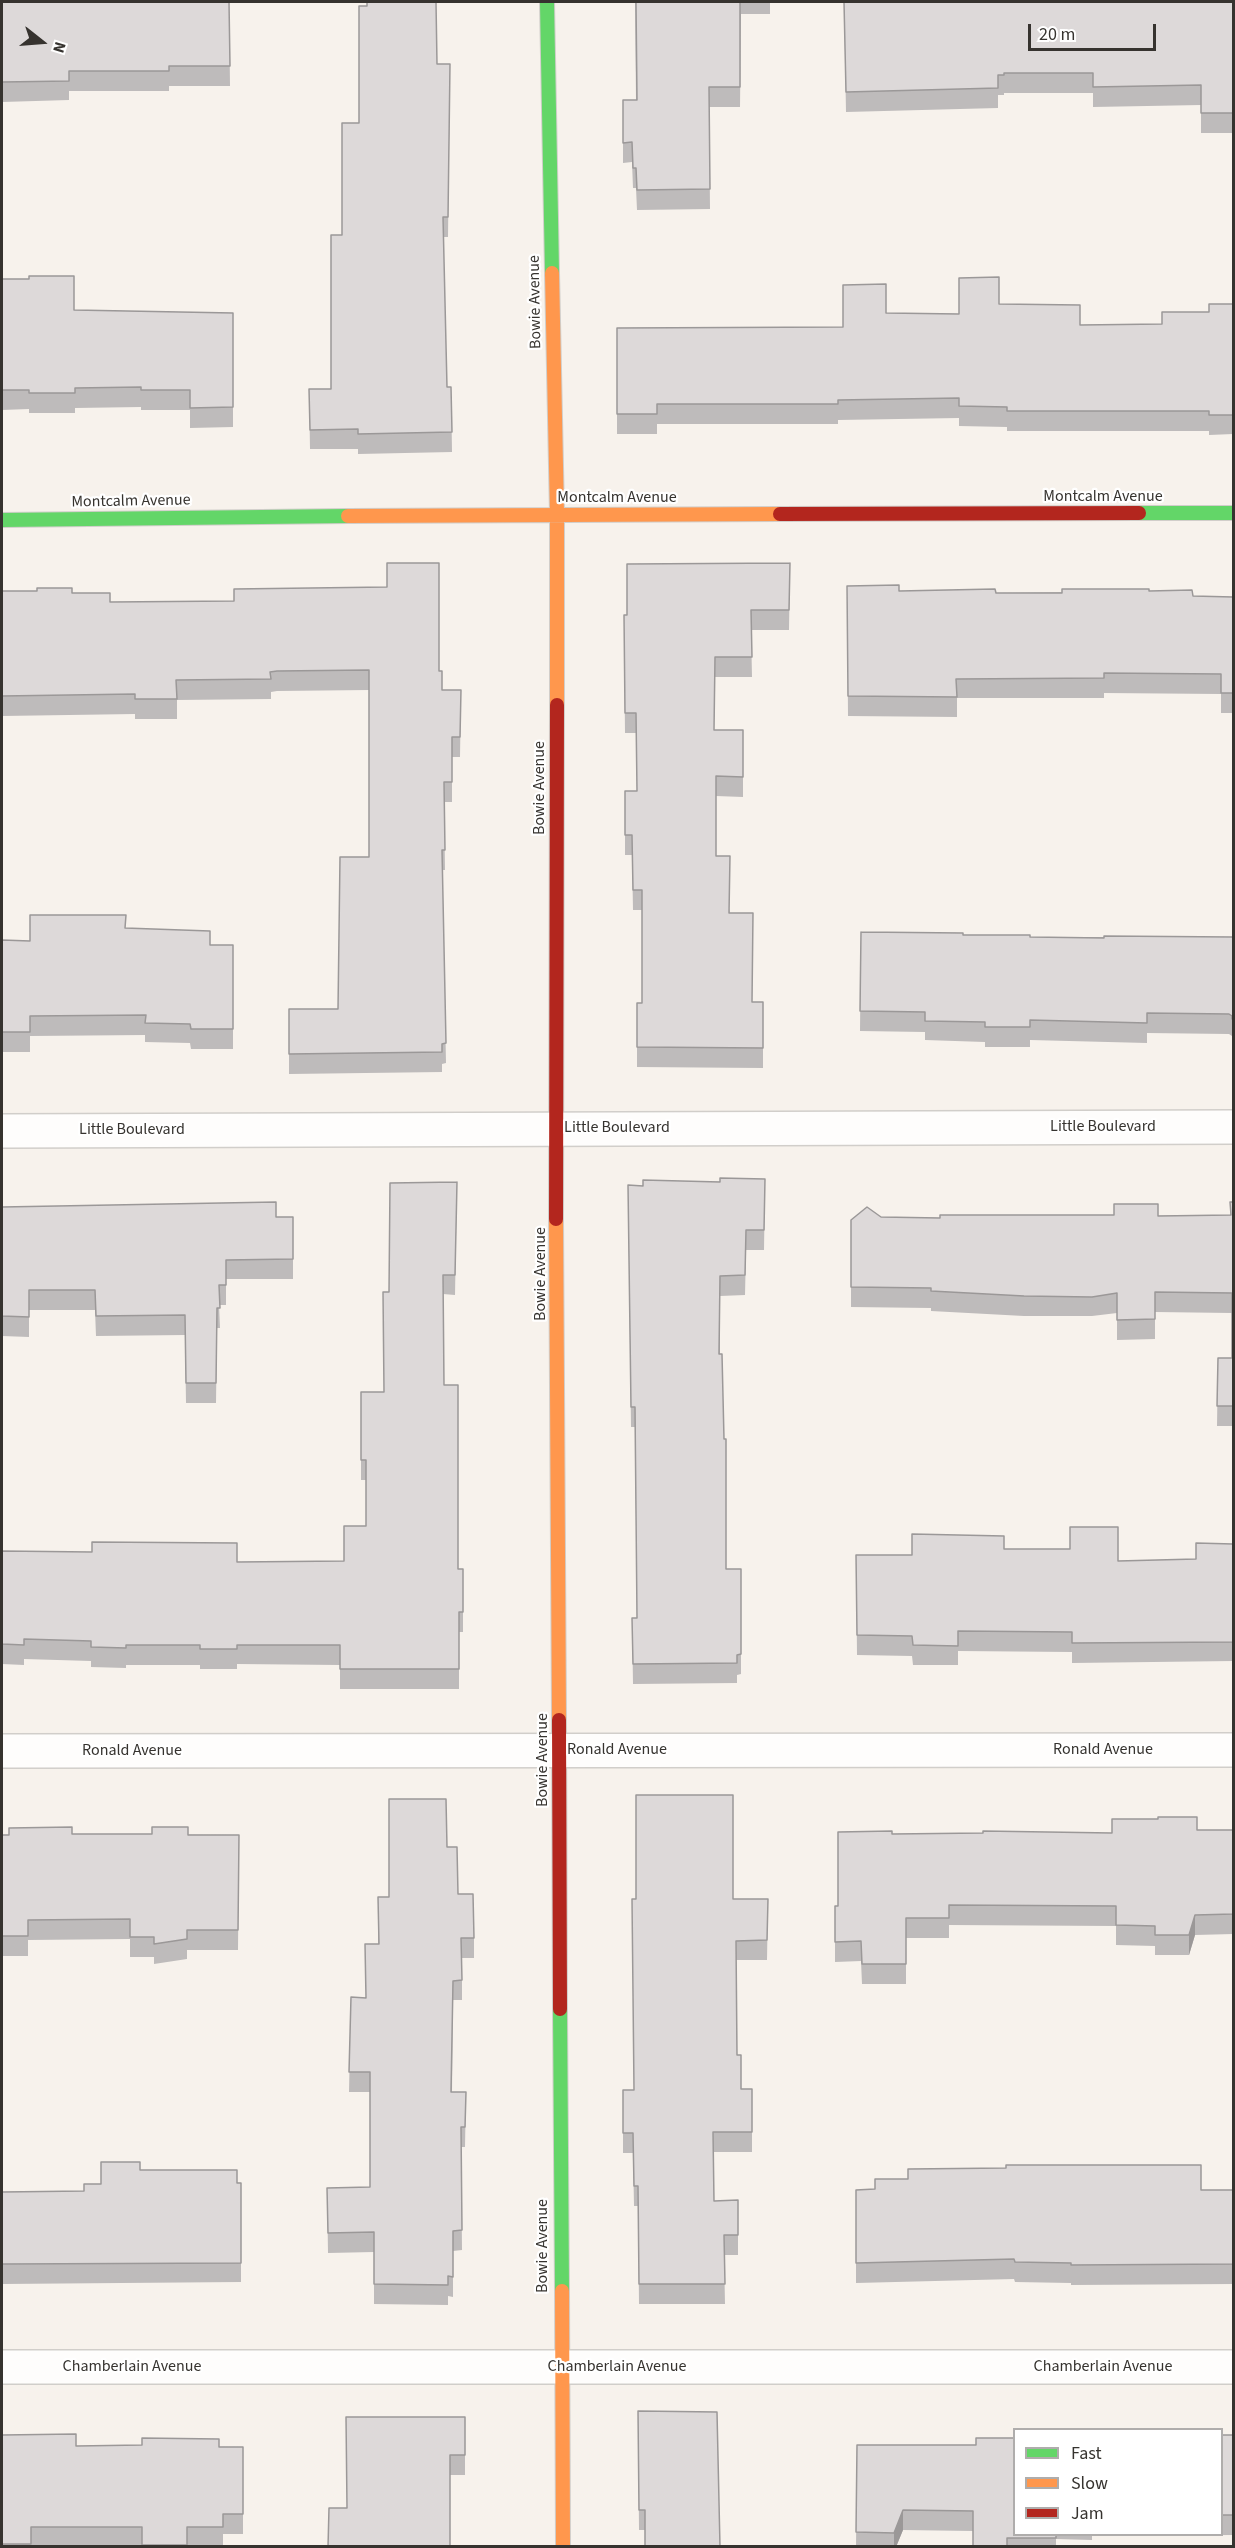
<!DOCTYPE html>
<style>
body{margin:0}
#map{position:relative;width:1235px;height:2548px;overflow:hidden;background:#f7f2ec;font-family:"Source Sans 3",sans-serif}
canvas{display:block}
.frame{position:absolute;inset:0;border:3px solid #36332f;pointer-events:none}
.legend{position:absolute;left:1013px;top:2428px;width:210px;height:108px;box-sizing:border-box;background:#fff;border:2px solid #afadac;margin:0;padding:8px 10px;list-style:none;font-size:18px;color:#36332f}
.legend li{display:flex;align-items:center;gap:12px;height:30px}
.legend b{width:30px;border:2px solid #afadac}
.north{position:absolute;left:12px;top:12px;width:60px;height:60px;-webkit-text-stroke:4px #fff;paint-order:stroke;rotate:107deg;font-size:16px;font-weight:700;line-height:24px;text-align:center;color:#36332f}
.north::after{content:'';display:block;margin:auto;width:21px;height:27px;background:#36332f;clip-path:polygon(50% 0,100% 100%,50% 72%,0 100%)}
.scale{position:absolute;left:1028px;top:24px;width:128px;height:27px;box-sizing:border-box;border:3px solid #36332f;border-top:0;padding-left:8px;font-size:18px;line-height:21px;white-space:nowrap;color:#36332f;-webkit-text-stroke:4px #fff;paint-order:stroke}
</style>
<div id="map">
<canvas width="1235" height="2548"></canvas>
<div class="frame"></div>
<ul class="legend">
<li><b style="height:8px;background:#63d668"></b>Fast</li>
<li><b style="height:8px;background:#ff974d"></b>Slow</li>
<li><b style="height:8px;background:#b3261e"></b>Jam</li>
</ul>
<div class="north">N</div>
<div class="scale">20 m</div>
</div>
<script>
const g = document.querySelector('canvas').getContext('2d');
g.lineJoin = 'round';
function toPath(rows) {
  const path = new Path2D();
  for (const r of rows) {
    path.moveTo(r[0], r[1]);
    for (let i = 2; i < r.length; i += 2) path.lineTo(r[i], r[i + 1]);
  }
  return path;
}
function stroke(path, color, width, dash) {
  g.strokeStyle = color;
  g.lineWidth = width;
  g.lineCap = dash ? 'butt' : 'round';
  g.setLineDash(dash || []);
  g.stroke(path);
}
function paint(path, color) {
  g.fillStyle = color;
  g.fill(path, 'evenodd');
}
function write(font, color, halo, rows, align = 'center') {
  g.font = font + ' "Source Sans 3",sans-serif';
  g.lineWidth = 4.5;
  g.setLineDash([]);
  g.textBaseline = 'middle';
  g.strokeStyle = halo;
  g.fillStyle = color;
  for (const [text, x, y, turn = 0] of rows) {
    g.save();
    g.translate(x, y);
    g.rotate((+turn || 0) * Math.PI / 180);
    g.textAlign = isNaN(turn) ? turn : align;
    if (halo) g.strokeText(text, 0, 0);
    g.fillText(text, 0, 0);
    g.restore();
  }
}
const street = toPath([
 [2,1131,1234,1127],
 [2,1751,1234,1750],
 [2,2367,1234,2367]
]);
const fast = toPath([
 [547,2,552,273],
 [1139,513,1234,513],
 [2,520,348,516],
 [560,2009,562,2291]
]);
const slow = toPath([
 [552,273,557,514,557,705],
 [348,516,780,514],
 [556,1219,559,1720],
 [562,2291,563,2546]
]);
const jam = toPath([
 [780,514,1139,513],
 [556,1219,557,705],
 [559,1720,560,2009]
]);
const wall = toPath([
 [2,2,229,2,230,86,169,86,169,91,69,91,69,100,2,102],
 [635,2,770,2,770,14,741,14,740,107,709,107,710,209,637,210,636,188,633,188,632,162,623,163,623,120,636,100],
 [844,2,1233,2,1233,133,1201,133,1201,105,1093,107,1093,93,1004,93,1004,95,998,95,998,108,846,112],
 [437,64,450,64,448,237,443,237,447,387,451,387,452,452,358,454,358,449,310,449,309,389,331,389,342,235,359,123],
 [2,285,74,310,233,313,233,427,190,428,190,410,141,410,141,407,75,408,75,413,29,413,29,409,2,410],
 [999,304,1080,325,1162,324,1209,312,1233,304,1233,434,1209,435,1209,431,1007,431,1007,427,959,426,959,418,838,420,838,424,657,424,657,434,617,434,617,328,843,327,886,313,959,314],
 [790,563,789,630,751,630,752,677,715,677,714,730,743,730,743,797,716,796,716,856,752,1002,763,1002,763,1068,637,1067,637,1003,642,1003,642,910,633,910,632,855,625,855,625,791,637,791,636,733,625,733,624,635,627,615],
 [847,586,899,591,996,593,1149,591,1193,596,1233,597,1233,713,1221,713,1221,694,1104,693,1104,698,957,698,957,717,848,716],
 [2,591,72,593,110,602,439,671,442,690,461,690,460,757,452,757,452,802,444,802,445,870,442,870,446,1063,442,1064,442,1072,289,1074,289,1009,338,1009,369,857,369,690,277,691,271,692,271,699,177,700,177,719,135,719,135,714,2,716],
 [126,928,210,945,233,945,233,1049,191,1049,190,1043,145,1042,145,1035,30,1036,30,1052,2,1052,2,940,30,941],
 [861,932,963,935,1030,937,1233,937,1233,1039,1232,1039,1232,1036,1229,1034,1147,1033,1147,1043,1030,1040,1030,1047,985,1047,985,1042,925,1040,925,1032,860,1031],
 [765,1179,764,1250,746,1250,745,1295,720,1296,720,1354,726,1569,741,1569,741,1674,737,1675,737,1683,633,1684,632,1618,637,1618,635,1427,631,1427,628,1185,643,1186],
 [457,1182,455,1295,443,1294,444,1385,458,1569,463,1569,463,1632,459,1632,459,1689,340,1689,340,1665,237,1664,237,1669,200,1669,200,1665,126,1665,126,1668,91,1667,91,1661,24,1659,24,1665,2,1664,2,1551,237,1562,344,1561,366,1526,366,1480,361,1480,361,1392,384,1392,389,1292],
 [1233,1202,1233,1426,1217,1426,1218,1358,1232,1358,1232,1313,1155,1312,1155,1339,1117,1340,1117,1313,1092,1316,1024,1316,931,1311,931,1308,851,1307,851,1220,881,1217,940,1218,1230,1215],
 [2,1207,276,1217,293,1217,293,1279,226,1279,226,1305,219,1305,220,1328,217,1328,216,1403,186,1403,185,1335,96,1336,95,1310,29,1310,29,1337,2,1336],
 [1233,1544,1233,1661,1072,1663,1072,1652,958,1651,958,1665,913,1665,912,1656,857,1655,856,1555,912,1555,1004,1549,1118,1561,1196,1559],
 [1197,1830,1233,1830,1233,1934,1195,1935,1189,1955,1155,1955,1155,1946,1116,1945,1116,1926,949,1925,949,1938,906,1938,906,1984,862,1984,861,1961,835,1962,835,1906,838,1906,892,1834,1112,1833],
 [72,1834,239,1835,238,1950,187,1950,187,1959,154,1964,154,1957,130,1957,130,1939,28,1940,28,1956,2,1956,2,1835],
 [447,1847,458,1894,474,1938,474,1958,462,1958,462,2000,453,2000,452,2092,466,2092,465,2147,461,2147,462,2250,453,2251,453,2297,448,2296,448,2305,374,2304,374,2252,328,2253,327,2188,370,2187,370,2092,349,2092,351,1997,366,1998,378,1944,378,1897,389,1897],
 [733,1899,768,1899,767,1960,736,1960,737,2055,741,2089,752,2089,752,2152,713,2152,714,2201,738,2200,738,2255,724,2255,725,2304,639,2304,638,2206,634,2206,633,2153,623,2153,623,2090,634,2090],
 [140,2170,241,2183,241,2282,2,2284,2,2192,84,2191,101,2184],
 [856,2190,1233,2190,1233,2284,1071,2285,1071,2283,1015,2282,1014,2279,856,2283],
 [638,2411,720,2547,645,2530,639,2530],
 [465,2417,465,2475,450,2475,346,2508],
 [2,2435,76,2446,243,2447,243,2534,223,2534,223,2547,2,2547],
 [1221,2435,1233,2435,1233,2535,1092,2536,1092,2540,1056,2539,1056,2547,973,2547,973,2531,903,2530,896,2547,856,2547,857,2445,1014,2535,1221,2535]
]);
const shadedWall = toPath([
 [1195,1915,1195,1935,1189,1955,1189,1935],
 [903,2510,903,2530,896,2547,894,2547,894,2533]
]);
const building = toPath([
 [2,2,229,2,230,66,169,66,169,71,69,71,69,81,2,82,2,2],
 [367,2,436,2,437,64,450,64,448,217,443,217,447,387,451,387,452,432,358,434,358,429,310,430,309,389,331,389,331,235,342,235,342,123,359,123,359,6,367,6,367,2],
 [636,2,740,2,740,87,709,87,710,189,637,190,636,168,633,168,632,142,623,143,623,100,637,100,636,2],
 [844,2,1233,2,1233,113,1201,113,1201,85,1093,87,1093,73,1004,73,1004,75,998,75,998,88,846,92,844,2],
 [29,276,74,276,74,310,233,313,233,407,190,408,190,390,141,390,141,387,75,388,75,393,29,393,29,390,2,390,2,279,29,279,29,276],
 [999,277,999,304,1080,305,1080,325,1162,324,1162,312,1209,312,1209,304,1233,304,1233,415,1209,415,1209,411,1007,411,1007,407,959,406,959,398,838,400,838,404,657,404,657,414,617,414,617,328,843,327,843,285,886,284,886,313,959,314,959,278,999,277],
 [387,563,439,563,439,671,442,671,442,690,461,690,460,737,452,737,452,782,444,782,445,850,442,850,446,1043,442,1044,442,1052,289,1054,289,1009,338,1009,340,857,369,857,369,670,277,671,270,672,271,679,176,680,177,699,135,699,135,694,2,696,2,591,37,591,37,588,72,588,72,593,110,593,110,602,234,601,234,589,387,587,387,563],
 [790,563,789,610,751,610,752,657,715,657,714,730,743,730,743,777,716,776,716,856,730,856,729,913,753,913,752,1002,763,1002,763,1048,637,1047,637,1003,642,1003,642,890,633,890,632,835,625,835,625,791,637,791,636,713,625,713,624,615,627,615,627,564,790,563],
 [899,585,899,591,995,589,996,593,1062,593,1062,589,1149,589,1149,591,1192,590,1193,596,1233,597,1233,693,1221,693,1221,674,1104,673,1104,678,956,679,957,697,848,696,847,586,899,585],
 [30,915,126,915,125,928,210,931,210,945,233,945,233,1029,191,1029,190,1024,145,1023,146,1015,30,1016,30,1032,2,1032,2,940,30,941,30,915],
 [861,932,963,933,963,935,1030,935,1030,937,1104,938,1104,936,1233,937,1233,1019,1232,1019,1232,1016,1229,1014,1147,1013,1147,1023,1030,1020,1030,1027,985,1027,985,1022,925,1021,925,1012,860,1011,861,932],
 [720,1178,765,1179,764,1230,746,1230,745,1275,720,1276,719,1354,722,1354,724,1439,726,1439,726,1569,741,1569,741,1654,737,1655,737,1663,633,1664,632,1618,637,1618,635,1407,631,1407,628,1185,643,1186,643,1180,720,1182,720,1178],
 [457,1182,455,1275,443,1275,444,1385,458,1385,458,1569,463,1569,463,1612,459,1612,459,1669,340,1669,340,1645,237,1645,237,1649,200,1649,200,1645,126,1645,126,1648,91,1647,91,1641,24,1639,24,1645,2,1644,2,1551,92,1552,92,1542,237,1543,237,1562,344,1561,344,1526,366,1526,366,1460,361,1460,361,1392,384,1392,383,1292,389,1292,390,1183,457,1182],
 [276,1202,276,1217,293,1217,293,1259,226,1260,226,1285,219,1285,220,1308,217,1308,216,1383,186,1383,185,1315,96,1316,95,1290,29,1290,29,1317,2,1316,2,1207,276,1202],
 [1230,1202,1233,1202,1233,1406,1217,1406,1218,1358,1232,1358,1232,1293,1155,1292,1155,1319,1117,1320,1117,1293,1092,1297,1024,1296,931,1291,931,1288,851,1287,851,1220,867,1207,881,1217,940,1218,940,1215,1114,1215,1114,1204,1158,1204,1158,1216,1231,1215,1230,1202],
 [1070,1527,1118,1527,1118,1561,1196,1559,1196,1543,1233,1544,1233,1642,1072,1643,1072,1632,958,1631,958,1646,913,1645,912,1636,857,1635,856,1555,912,1555,912,1534,1004,1536,1004,1549,1070,1549,1070,1527],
 [636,1795,733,1795,733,1899,768,1899,767,1940,736,1941,737,2055,741,2055,741,2089,752,2089,752,2132,713,2132,714,2201,738,2200,738,2235,724,2235,725,2284,639,2284,638,2186,634,2186,633,2133,623,2133,623,2090,634,2090,632,1899,636,1899,636,1795],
 [389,1799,446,1799,447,1847,457,1847,458,1894,473,1894,474,1938,461,1938,462,1980,453,1981,451,2092,466,2092,465,2127,461,2127,462,2230,453,2231,453,2277,448,2276,448,2285,374,2284,374,2232,328,2233,327,2188,370,2187,370,2072,349,2072,351,1997,366,1998,365,1944,379,1944,378,1897,389,1897,389,1799],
 [1158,1817,1197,1817,1197,1830,1233,1830,1233,1914,1195,1915,1189,1935,1155,1935,1155,1926,1116,1925,1116,1906,949,1905,949,1918,906,1918,906,1964,862,1964,861,1941,835,1942,835,1906,838,1906,838,1832,892,1831,892,1834,983,1833,983,1831,1112,1833,1112,1819,1158,1819,1158,1817],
 [72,1827,72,1834,152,1834,152,1827,188,1827,188,1835,239,1835,238,1930,187,1930,187,1939,154,1944,154,1937,130,1937,130,1919,28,1920,28,1936,2,1936,2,1835,9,1835,9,1828,72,1827],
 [101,2162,140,2162,140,2170,237,2170,237,2183,241,2183,241,2263,2,2264,2,2192,84,2191,84,2184,101,2184,101,2162],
 [1006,2165,1201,2165,1201,2190,1233,2190,1233,2264,1071,2265,1071,2263,1015,2262,1014,2259,856,2263,856,2190,875,2189,875,2179,908,2179,908,2169,1006,2168,1006,2165],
 [638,2411,717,2412,720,2547,645,2547,645,2510,639,2510,638,2411],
 [346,2417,465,2417,465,2455,450,2455,450,2547,328,2547,329,2508,347,2508,346,2417],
 [76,2434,76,2446,142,2445,142,2438,219,2439,219,2447,243,2447,243,2514,223,2514,223,2527,187,2527,187,2545,142,2545,142,2527,31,2527,31,2544,2,2544,2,2435,76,2434],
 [1221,2435,1233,2435,1233,2515,1221,2515,1221,2435],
 [976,2438,1014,2438,1014,2535,1056,2535,1056,2538,1007,2538,1007,2547,973,2547,973,2511,903,2510,894,2533,856,2532,857,2445,976,2445,976,2438]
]);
const streetNames = [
 ["Bowie Avenue",536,302,-91],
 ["Montcalm Avenue",1103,497],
 ["Montcalm Avenue",617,498],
 ["Montcalm Avenue",131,502,-1],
 ["Bowie Avenue",540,788,-90],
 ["Little Boulevard",1103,1127],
 ["Little Boulevard",617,1128],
 ["Little Boulevard",132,1130],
 ["Bowie Avenue",541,1274,-90],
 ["Ronald Avenue",617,1750],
 ["Ronald Avenue",1103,1750],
 ["Ronald Avenue",132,1751],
 ["Bowie Avenue",543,1760,-90],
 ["Bowie Avenue",543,2246,-90],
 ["Chamberlain Avenue",132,2367],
 ["Chamberlain Avenue",617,2367],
 ["Chamberlain Avenue",1103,2367]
];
stroke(street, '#d1ceca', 36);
stroke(fast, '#d1ceca', 16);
stroke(slow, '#d1ceca', 16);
stroke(jam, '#d1ceca', 16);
stroke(street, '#fefdfc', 33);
stroke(fast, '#63d668', 14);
stroke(slow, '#ff974d', 14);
stroke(jam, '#b3261e', 14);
paint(wall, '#bebbbb');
paint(shadedWall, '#9b9898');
paint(building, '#ddd9d9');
stroke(building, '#9b9898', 1.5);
write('16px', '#36332f', '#fff', streetNames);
</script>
